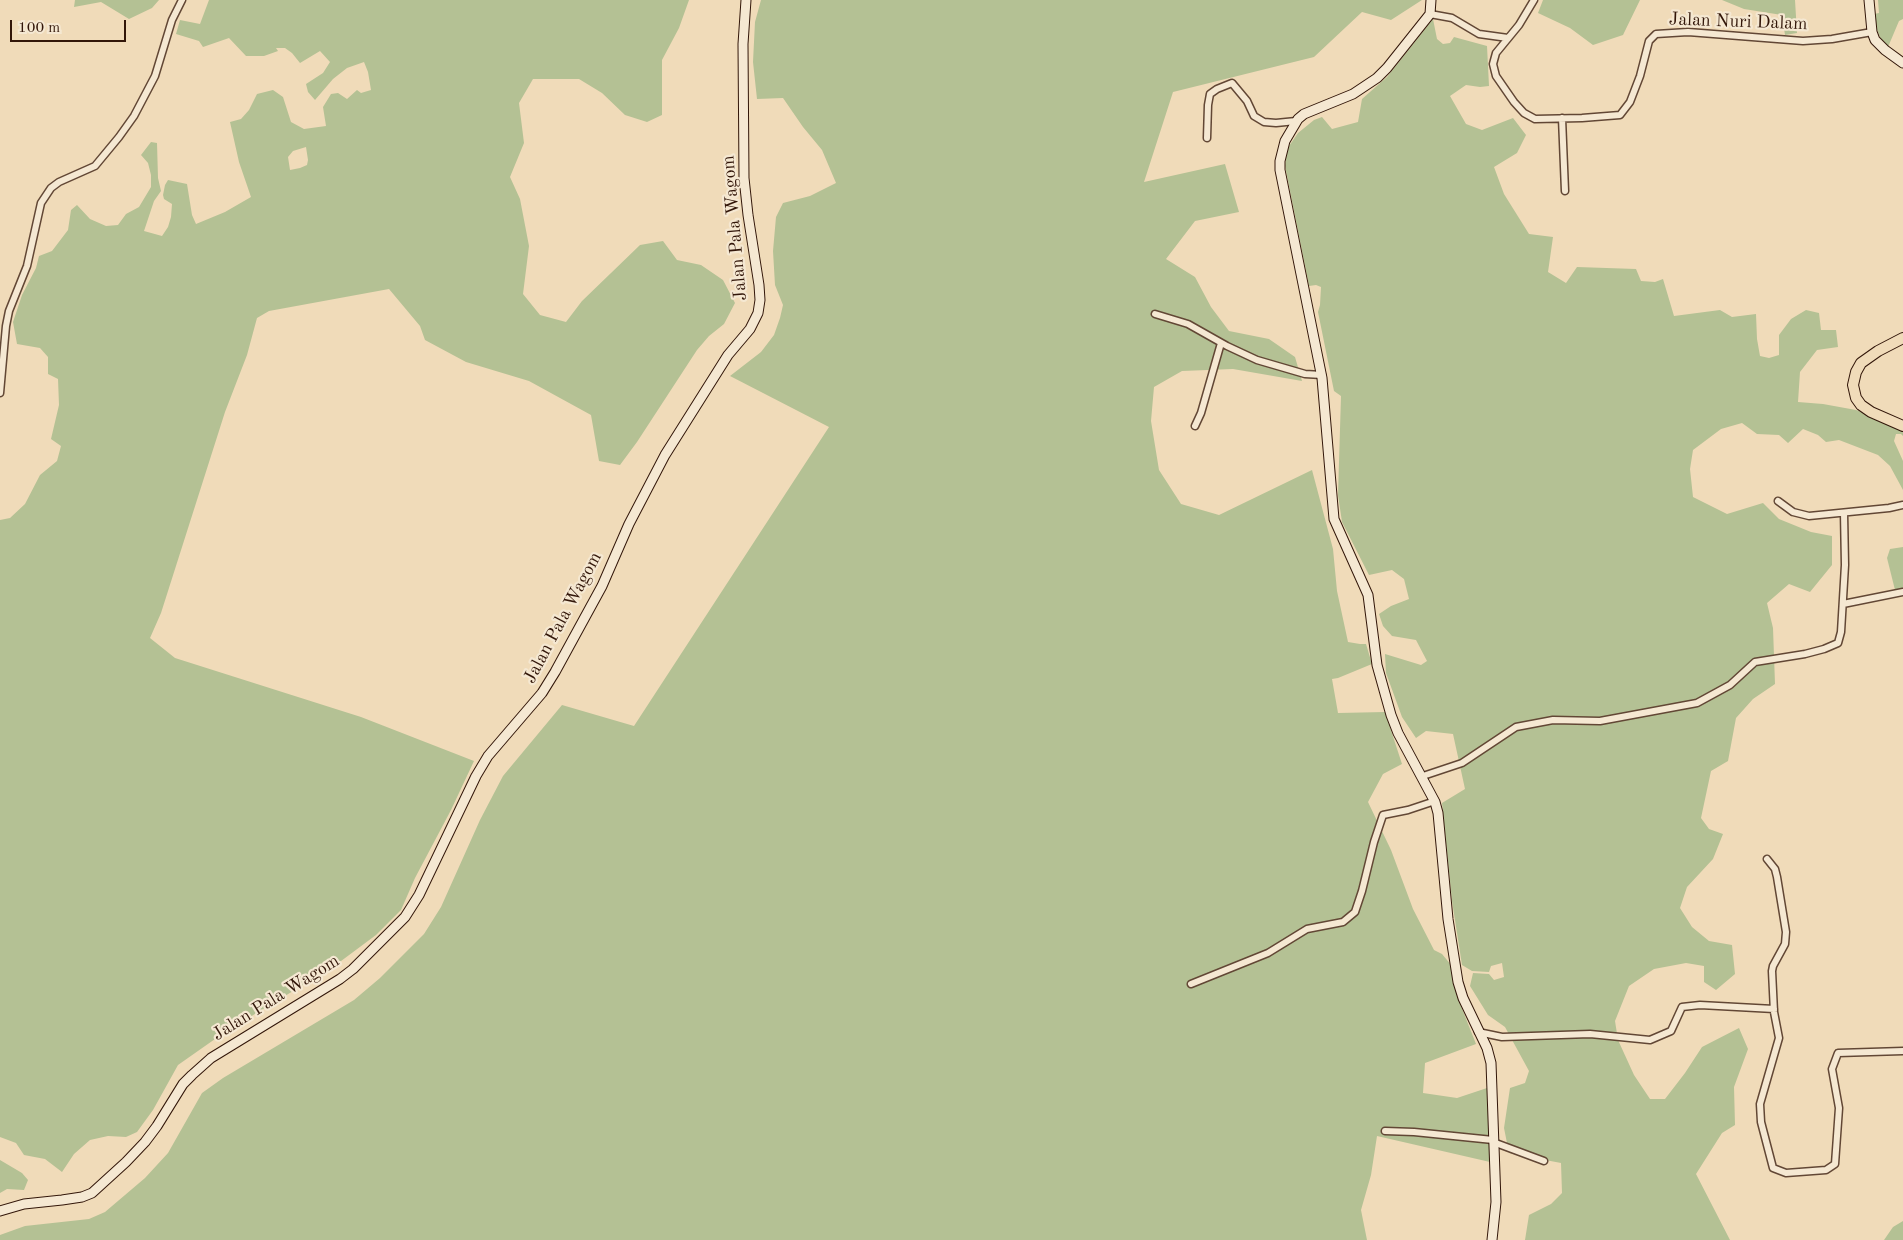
<!DOCTYPE html>
<style>
body{margin:0}
#map{position:relative;width:1903px;height:1240px;overflow:hidden;background:#f0dbb9;font-family:"Old Standard TT",serif}
canvas{display:block}
.scale{position:absolute;left:10px;top:20px;width:116px;height:22px;box-sizing:border-box;border:2px solid #321609;border-top:0;padding-left:6px;font-size:15px;line-height:18px;white-space:nowrap;color:#321609;-webkit-text-stroke:4px #f5e8d2;paint-order:stroke}
</style>
<div id="map">
<canvas width="1903" height="1240"></canvas>
<div class="scale">100 m</div>
</div>
<script>
const g = document.querySelector('canvas').getContext('2d');
g.lineJoin = 'round';
function paint(path, color) {
  g.fillStyle = color;
  g.fill(path, 'evenodd');
}
function toPath(rows) {
  const path = new Path2D();
  for (const r of rows) {
    path.moveTo(r[0], r[1]);
    for (let i = 2; i < r.length; i += 2) path.lineTo(r[i], r[i + 1]);
  }
  return path;
}
function stroke(path, color, width, dash) {
  g.strokeStyle = color;
  g.lineWidth = width;
  g.lineCap = dash ? 'butt' : 'round';
  g.setLineDash(dash || []);
  g.stroke(path);
}
function write(font, color, halo, rows, align = 'center') {
  g.font = font + ' "Old Standard TT",serif';
  g.lineWidth = 4.5;
  g.setLineDash([]);
  g.textBaseline = 'middle';
  g.strokeStyle = halo;
  g.fillStyle = color;
  for (const [text, x, y, turn = 0] of rows) {
    g.save();
    g.translate(x, y);
    g.rotate((+turn || 0) * Math.PI / 180);
    g.textAlign = isNaN(turn) ? turn : align;
    if (halo) g.strokeText(text, 0, 0);
    g.fillText(text, 0, 0);
    g.restore();
  }
}
const green = toPath([
 [75,0,159,0,152,8,129,19,101,2,74,7],
 [209,0,689,0,679,28,662,60,662,115,647,122,625,115,602,93,579,79,533,79,519,103,524,143,510,177,520,199,529,246,523,294,540,315,566,322,582,301,640,245,663,241,677,260,701,265,723,280,735,303,724,324,709,336,697,350,637,442,620,465,599,461,591,415,529,381,466,362,425,340,420,326,389,289,269,311,257,318,247,355,225,412,161,613,150,638,175,658,361,717,474,761,451,810,415,878,401,910,376,935,333,967,225,1032,178,1065,153,1110,137,1132,126,1137,108,1136,90,1140,74,1154,62,1172,45,1159,24,1155,16,1143,0,1137,0,520,10,518,25,504,40,475,57,461,61,446,51,439,59,405,58,379,48,374,48,357,40,348,17,344,13,322,22,295,36,268,39,256,52,251,68,230,71,210,77,205,90,219,106,226,118,225,126,214,139,207,151,187,151,175,148,163,141,155,151,142,157,143,158,178,161,191,154,201,144,231,162,236,168,227,171,217,172,204,164,199,163,195,165,185,168,180,187,184,192,215,196,224,225,212,251,197,239,162,230,122,241,119,249,110,257,94,273,90,283,97,291,122,304,129,326,126,323,107,331,94,338,93,347,99,357,90,361,93,371,90,368,72,364,62,347,68,333,79,315,100,308,92,306,84,323,73,330,62,320,51,300,63,292,53,285,48,276,48,278,51,264,56,246,56,229,38,203,47,199,41,176,34,180,20,200,24],
 [306,147,308,160,307,165,300,168,290,170,288,157,293,151],
 [761,0,1422,0,1391,20,1362,12,1314,57,1173,92,1144,182,1225,164,1239,212,1195,221,1166,259,1195,277,1211,307,1229,331,1269,339,1295,357,1302,381,1233,369,1182,371,1154,387,1151,421,1159,470,1181,504,1219,515,1312,470,1333,549,1337,591,1348,642,1360,644,1366,644,1372,664,1338,678,1332,679,1338,713,1385,712,1402,764,1383,774,1368,802,1391,850,1413,909,1434,950,1442,954,1452,966,1461,1006,1476,1044,1425,1063,1423,1093,1457,1098,1487,1088,1490,1162,1377,1136,1371,1175,1361,1210,1367,1240,0,1240,0,1235,25,1226,89,1219,105,1212,145,1178,168,1153,202,1093,223,1078,354,1000,380,978,424,934,441,907,480,820,503,776,562,705,634,726,829,427,730,376,761,352,774,335,780,318,783,305,775,285,773,251,776,217,783,203,810,196,836,183,822,150,803,127,783,98,757,99,753,62,755,22],
 [1543,0,1640,0,1623,35,1593,45,1570,28,1538,13],
 [1722,0,1795,0,1797,33,1785,35,1782,15,1744,9],
 [1878,0,1903,0,1903,19,1899,21,1888,47,1882,42,1876,27,1874,14,1879,13],
 [1433,19,1437,39,1443,44,1450,43,1454,37,1487,46,1489,86,1480,87,1466,85,1450,96,1466,124,1482,130,1513,118,1526,135,1517,153,1494,167,1504,194,1529,234,1553,237,1548,272,1566,283,1577,267,1636,269,1641,281,1655,282,1663,279,1674,316,1720,310,1732,317,1756,314,1757,339,1760,356,1769,358,1779,355,1779,335,1791,319,1806,310,1819,313,1821,330,1836,330,1838,347,1817,350,1800,372,1798,402,1823,404,1856,410,1903,427,1903,436,1901,434,1896,434,1894,441,1903,461,1903,490,1890,466,1878,455,1839,440,1826,442,1818,435,1803,429,1788,443,1779,435,1757,434,1742,423,1721,429,1693,450,1690,469,1693,497,1727,514,1763,503,1779,519,1811,532,1832,536,1832,565,1810,592,1789,584,1767,603,1773,628,1775,684,1753,699,1736,718,1728,761,1711,771,1701,818,1709,829,1723,834,1713,859,1687,887,1680,908,1692,927,1709,941,1732,945,1735,974,1716,990,1704,982,1704,966,1686,963,1654,969,1629,986,1615,1021,1618,1040,1634,1075,1650,1099,1665,1099,1685,1073,1702,1047,1739,1028,1748,1049,1734,1087,1735,1125,1722,1133,1696,1174,1730,1240,1525,1240,1529,1215,1551,1204,1562,1193,1561,1163,1509,1153,1504,1128,1510,1088,1525,1083,1529,1071,1505,1027,1488,1015,1470,986,1473,973,1489,974,1494,980,1504,977,1502,963,1491,966,1489,972,1472,971,1462,965,1452,901,1442,803,1465,789,1453,734,1426,731,1416,738,1402,717,1386,673,1385,654,1421,665,1427,661,1416,640,1392,636,1383,626,1379,614,1391,606,1409,599,1404,579,1392,570,1369,575,1342,522,1338,495,1341,396,1334,391,1318,312,1320,305,1321,287,1316,285,1309,286,1285,166,1287,149,1298,133,1314,120,1322,117,1332,129,1358,122,1362,99,1387,77],
 [1903,547,1903,588,1895,590,1887,558,1890,549],
 [0,1160,22,1173,28,1180,24,1190,7,1189,0,1193],
 [1903,1221,1903,1240,1884,1240,1893,1227]
]);
const street = toPath([
 [1534,0,1519,25,1496,53,1493,64,1496,76,1514,102,1524,113,1535,119,1582,118,1620,115,1630,102,1640,76,1649,41,1656,34,1688,32,1803,41,1832,39,1872,32],
 [1430,14,1452,18,1479,34,1508,38],
 [1562,118,1565,191],
 [1207,138,1208,105,1210,94,1217,89,1232,83,1247,101,1254,116,1264,122,1276,123,1296,121],
 [1155,314,1188,324,1227,346,1257,360,1305,374,1322,375],
 [0,393,6,326,9,311,27,266,41,203,51,188,59,182,95,166,119,137,134,116,155,76,172,20,182,0],
 [1195,426,1201,413,1221,343],
 [1778,501,1793,512,1809,516,1889,508,1903,505],
 [1843,604,1903,592],
 [1423,776,1462,763,1516,727,1553,720,1600,721,1697,703,1730,685,1755,662,1805,654,1824,649,1838,643,1841,632,1845,565,1844,513],
 [1767,859,1775,869,1777,877,1786,932,1785,944,1773,966,1772,971,1774,1012,1779,1038,1760,1104,1761,1122,1773,1168,1786,1173,1826,1170,1835,1164,1839,1108,1832,1069,1838,1053,1903,1051],
 [1191,984,1268,953,1307,929,1343,922,1355,912,1362,891,1374,842,1383,815,1408,810,1435,801],
 [1478,1032,1502,1037,1590,1034,1650,1040,1671,1031,1682,1007,1700,1005,1774,1009],
 [1385,1131,1414,1132,1493,1140],
 [1493,1142,1544,1161]
]);
const secondary = toPath([
 [1431,0,1430,14,1387,68,1377,78,1353,94,1304,114,1298,119,1285,141,1280,161,1280,170,1322,378,1334,519,1368,595,1377,665,1391,715,1398,733,1435,802,1438,813,1448,919,1458,982,1463,998,1487,1048,1491,1063,1496,1202,1492,1240],
 [1869,0,1872,32,1875,40,1885,50,1903,63],
 [0,1211,24,1204,62,1200,82,1197,92,1193,126,1162,145,1142,157,1126,183,1084,192,1075,211,1058,340,979,353,969,405,917,419,895,476,776,488,756,542,693,555,672,602,586,629,524,665,455,728,355,750,329,758,313,760,300,759,285,748,215,744,178,743,44,746,0]
]);
const primary = toPath([
 [1903,338,1878,351,1861,363,1856,372,1853,385,1856,398,1861,405,1871,412,1903,426]
]);
const streetNames = [
 ["Jalan Nuri Dalam",1738,22,2],
 ["Jalan Pala Wagom",735,228,-95],
 ["Jalan Pala Wagom",563,618,-62],
 ["Jalan Pala Wagom",276,998,-32]
];
paint(green, '#b4c194');
stroke(street, '#624735', 9);
stroke(secondary, '#321609', 11);
stroke(primary, '#321609', 12);
stroke(street, '#f5e8d2', 6);
stroke(secondary, '#f5e8d2', 9);
stroke(primary, '#f0dbb9', 10);
write('18px', '#321609', '#f5e8d2', streetNames);
</script>
